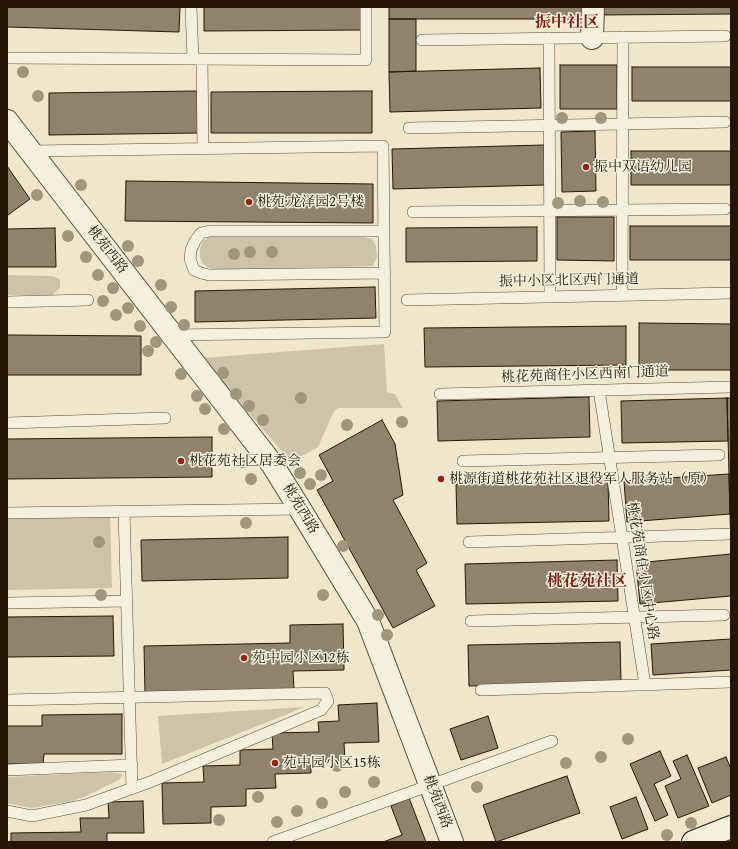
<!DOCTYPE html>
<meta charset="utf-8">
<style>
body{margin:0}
#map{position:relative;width:738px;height:849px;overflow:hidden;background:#f1e6cc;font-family:"Gentium Book Plus",serif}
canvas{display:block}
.frame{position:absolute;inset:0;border:8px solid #261505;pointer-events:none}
</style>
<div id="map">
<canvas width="738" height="849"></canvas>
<div class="frame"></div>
</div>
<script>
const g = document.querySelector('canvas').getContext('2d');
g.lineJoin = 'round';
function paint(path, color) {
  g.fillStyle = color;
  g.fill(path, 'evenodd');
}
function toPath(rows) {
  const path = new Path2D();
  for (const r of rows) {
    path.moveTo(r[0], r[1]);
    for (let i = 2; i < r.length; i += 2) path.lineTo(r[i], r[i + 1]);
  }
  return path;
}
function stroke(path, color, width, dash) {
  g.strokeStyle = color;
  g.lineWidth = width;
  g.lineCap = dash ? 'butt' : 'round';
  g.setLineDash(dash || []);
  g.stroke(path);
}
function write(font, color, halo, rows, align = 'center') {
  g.font = font + ' "Gentium Book Plus","Noto Serif SC",serif';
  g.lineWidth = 3;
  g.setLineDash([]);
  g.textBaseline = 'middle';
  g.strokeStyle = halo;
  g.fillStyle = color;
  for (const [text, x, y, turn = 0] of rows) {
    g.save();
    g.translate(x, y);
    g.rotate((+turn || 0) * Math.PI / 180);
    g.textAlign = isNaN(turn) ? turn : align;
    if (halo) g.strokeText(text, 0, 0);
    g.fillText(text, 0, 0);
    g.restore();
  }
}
const green = toPath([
 [212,235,364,237,372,239,376,246,377,257,373,266,215,270,207,267,203,264,200,257,200,249,203,241],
 [7,275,52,276,60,279,60,288,52,295,7,295],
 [384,344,387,392,395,394,403,408,338,408,334,411,318,447,291,462,202,358],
 [110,515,112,588,7,590,7,517],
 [305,707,162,764,158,716],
 [111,772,123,774,119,780,84,797,69,802,31,808,7,803,7,777]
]);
const building = toPath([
 [7,7,180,7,179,32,7,27,7,7],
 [204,7,364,7,364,30,204,31,204,7],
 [389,7,586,7,586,19,389,19,389,7],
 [596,7,731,7,731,14,597,15,596,7],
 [389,19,416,19,416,71,389,72,389,19],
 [560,65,617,65,617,109,560,109,560,65],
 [632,67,731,67,731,101,632,101,632,67],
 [540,68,541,108,390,112,389,72,540,68],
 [197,91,198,133,49,135,49,93,197,91],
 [372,91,372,133,211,133,211,92,372,91],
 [595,131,596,191,562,192,561,132,595,131],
 [544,145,545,185,393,189,392,149,544,145],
 [631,151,731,151,731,185,631,185,631,151],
 [7,166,30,199,8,215,7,214,7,166],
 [126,181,373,184,373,223,125,221,126,181],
 [557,217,614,217,614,261,557,260,557,217],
 [630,226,731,226,731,260,630,260,630,226],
 [537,227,537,261,406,262,406,228,537,227],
 [55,228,56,267,7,267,7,229,55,228],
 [375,287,376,318,195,322,195,291,375,287],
 [639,323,731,324,731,370,639,370,639,323],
 [626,326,626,365,425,367,424,328,626,326],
 [7,335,141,336,141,375,7,375,7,335],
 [589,397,590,437,438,441,437,401,589,397],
 [727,398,731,398,731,551,730,514,727,398],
 [727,398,728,441,622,443,621,401,727,398],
 [382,420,395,444,403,495,393,500,427,563,416,570,435,606,393,628,317,490,333,481,319,455,382,420],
 [212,437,212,477,7,479,7,439,212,437],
 [729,474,730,514,627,522,624,481,729,474],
 [608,481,609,521,457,524,456,484,608,481],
 [288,537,288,578,142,581,141,540,288,537],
 [731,554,731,596,640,604,636,563,731,554],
 [617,560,618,601,466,604,465,564,617,560],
 [113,616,114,656,7,657,7,617,113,616],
 [343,624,344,670,293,671,294,689,145,693,144,646,290,643,290,625,343,624],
 [731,639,731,670,653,675,651,644,731,639],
 [620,642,621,682,469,686,468,645,620,642],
 [377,703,379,742,344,743,345,761,311,762,311,773,275,774,276,788,246,789,246,806,211,807,211,823,163,824,162,783,204,782,203,766,240,765,240,750,273,749,272,733,319,732,318,722,339,721,338,705,377,703],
 [122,714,122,754,44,754,43,764,7,764,7,726,42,726,42,715,122,714],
 [488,716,498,748,461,760,450,729,488,716],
 [660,751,671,776,654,784,668,815,655,821,630,764,660,751],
 [687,755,709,806,678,818,665,786,681,779,673,761,687,755],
 [726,757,731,769,731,795,712,803,698,768,726,757],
 [567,776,580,813,496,842,483,805,567,776],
 [636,797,648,829,622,839,610,807,636,797],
 [409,798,426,842,383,842,402,835,391,806,409,798],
 [143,801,144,833,107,833,107,842,11,842,11,833,81,832,80,818,109,818,108,802,143,801]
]);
const service = toPath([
 [191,7,193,59],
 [549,38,550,297],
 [422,40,725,36],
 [7,58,366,60,366,7],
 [202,59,203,149],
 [409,128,725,122],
 [31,151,383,146,385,332,173,335],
 [413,212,725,209],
 [384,231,210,231,201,233,195,241,191,250,190,259,194,270,201,273,209,275,385,273],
 [622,295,623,37],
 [407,300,731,293],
 [7,302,88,300],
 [599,390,645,685],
 [440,394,731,387],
 [7,423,165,418],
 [463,461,719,455],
 [124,511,132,789],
 [7,513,300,509],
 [469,542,731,534],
 [7,603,127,601],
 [471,621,724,615],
 [481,690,731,682],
 [7,700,325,693,328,701,321,710,150,782,86,805,32,816,7,811],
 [7,770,132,765],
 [273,842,552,741]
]);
const minor = toPath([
 [592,38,593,7]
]);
const tertiary = toPath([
 [7,121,272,464,300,509,368,621,452,842]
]);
const secondary = toPath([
 [693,842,731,827]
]);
const trees = [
 [23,72],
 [38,96],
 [562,118],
 [601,118],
 [81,185],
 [37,195],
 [580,201],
 [603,202],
 [558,203],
 [68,236],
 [128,246],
 [250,252],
 [272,252],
 [234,254],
 [86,257],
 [138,261],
 [98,275],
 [161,285],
 [113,288],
 [103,301],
 [171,307],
 [128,308],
 [116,315],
 [184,325],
 [140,326],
 [156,342],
 [148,351],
 [223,373],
 [181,374],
 [236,394],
 [197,396],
 [301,398],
 [249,406],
 [205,409],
 [263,420],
 [402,422],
 [347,425],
 [224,429],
 [243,462],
 [300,473],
 [321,475],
 [251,479],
 [310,484],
 [246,523],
 [99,542],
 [343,546],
 [101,595],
 [323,595],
 [378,615],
 [387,635],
 [628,739],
 [601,757],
 [566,763],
 [337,766],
 [374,782],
 [477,787],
 [345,792],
 [258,797],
 [322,803],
 [297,811],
 [219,820],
 [277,822],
 [691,823],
 [667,835]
];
const markers = [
 [586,167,4,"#8f2418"],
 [249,202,4,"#8f2418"],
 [181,461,4,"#8f2418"],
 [441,479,4,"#8f2418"],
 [244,658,4,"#8f2418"],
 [275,763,4,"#8f2418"]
];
const poiNames = [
 ["振中双语幼儿园",594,167],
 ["桃苑·龙泽园2号楼",257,202],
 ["桃花苑社区居委会",189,461],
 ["桃源街道桃花苑社区退役军人服务站（原）",449,479],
 ["苑中园小区12栋",252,658],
 ["苑中园小区15栋",283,763]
];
const streetNames = [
 ["桃苑西路",107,250,52],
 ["振中小区北区西门通道",569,281,-1],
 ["桃花苑商住小区西南门通道",585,375,-2],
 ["桃苑西路",300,509,59],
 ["桃花苑商住小区中心路",642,571,81],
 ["桃苑西路",437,802,69]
];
const quarterNames = [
 ["振中社区",567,23],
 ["桃花苑社区",587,582]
];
paint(green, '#cec2aa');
paint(building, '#90826c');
stroke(building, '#261505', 1);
stroke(service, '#594937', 12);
stroke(minor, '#594937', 24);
stroke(tertiary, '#594937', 24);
stroke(secondary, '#261505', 24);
stroke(service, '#f6efde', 11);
stroke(minor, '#f6efde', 22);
stroke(tertiary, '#f6efde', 22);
stroke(secondary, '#f6efde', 22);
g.fillStyle = '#a2957e';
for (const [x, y] of trees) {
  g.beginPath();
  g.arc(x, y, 6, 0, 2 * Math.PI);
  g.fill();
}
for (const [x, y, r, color] of markers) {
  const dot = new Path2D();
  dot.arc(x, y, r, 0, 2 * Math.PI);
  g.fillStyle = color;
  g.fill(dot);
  stroke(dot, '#f6efde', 1.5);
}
write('14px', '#261505', '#f6efde', poiNames, 'left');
write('14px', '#261505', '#f6efde', streetNames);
write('bold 16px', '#7a1f14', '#f6efde', quarterNames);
</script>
